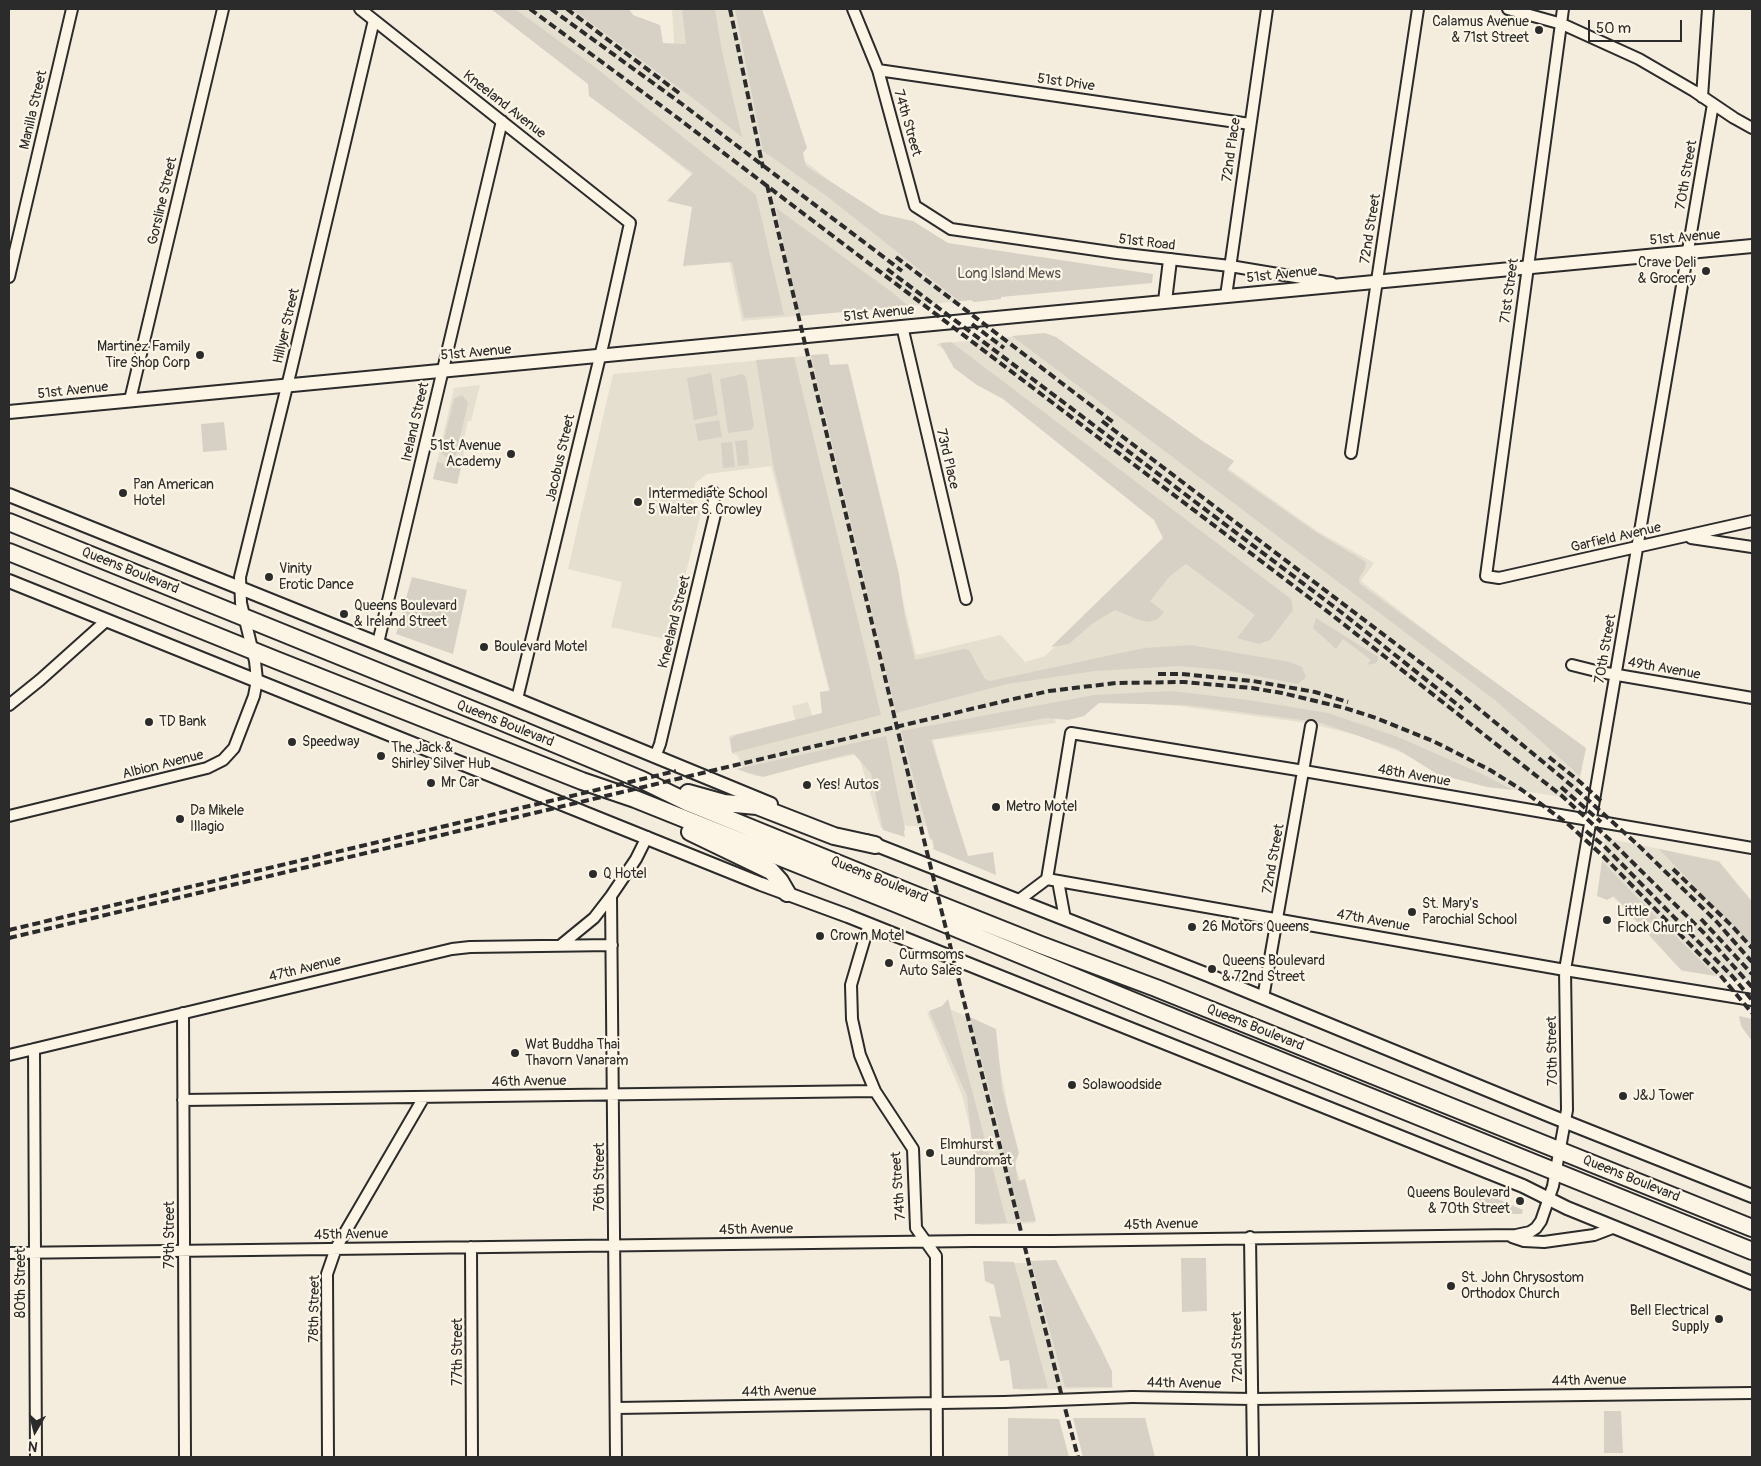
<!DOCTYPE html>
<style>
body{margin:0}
#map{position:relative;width:1761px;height:1466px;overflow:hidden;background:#f4edde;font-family:Pangolin,sans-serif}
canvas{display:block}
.frame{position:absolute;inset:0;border:10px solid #2b2b2b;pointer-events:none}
.north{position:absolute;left:10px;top:1406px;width:50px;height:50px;-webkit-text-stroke:4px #fcf5e5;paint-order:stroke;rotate:188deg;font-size:14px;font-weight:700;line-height:20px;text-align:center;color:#2b2b2b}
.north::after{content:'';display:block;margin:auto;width:18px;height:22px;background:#2b2b2b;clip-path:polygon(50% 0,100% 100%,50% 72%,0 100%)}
.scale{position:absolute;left:1588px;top:20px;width:94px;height:22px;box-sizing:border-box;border:2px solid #2b2b2b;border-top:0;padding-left:6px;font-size:15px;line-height:18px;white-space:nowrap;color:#2b2b2b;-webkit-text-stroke:4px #fcf5e5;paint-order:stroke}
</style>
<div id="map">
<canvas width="1761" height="1466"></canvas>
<div class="frame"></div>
<div class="north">N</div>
<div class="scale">50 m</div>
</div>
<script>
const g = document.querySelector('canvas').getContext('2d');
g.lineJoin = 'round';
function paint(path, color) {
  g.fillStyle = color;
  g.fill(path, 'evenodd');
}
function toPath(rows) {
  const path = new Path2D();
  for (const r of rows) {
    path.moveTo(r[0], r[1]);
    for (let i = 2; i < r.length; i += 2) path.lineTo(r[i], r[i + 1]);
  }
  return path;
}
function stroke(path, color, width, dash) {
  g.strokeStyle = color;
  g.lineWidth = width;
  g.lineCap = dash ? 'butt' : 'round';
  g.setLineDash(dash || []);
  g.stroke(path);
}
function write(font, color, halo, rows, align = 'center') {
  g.font = font + ' Pangolin,sans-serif';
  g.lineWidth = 4.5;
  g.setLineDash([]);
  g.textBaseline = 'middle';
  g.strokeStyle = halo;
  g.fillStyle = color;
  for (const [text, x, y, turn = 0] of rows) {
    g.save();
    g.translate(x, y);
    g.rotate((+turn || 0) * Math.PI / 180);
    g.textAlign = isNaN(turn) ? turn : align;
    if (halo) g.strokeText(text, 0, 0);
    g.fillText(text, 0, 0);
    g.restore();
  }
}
const built = toPath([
 [498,9,619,9,675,55,672,9,755,9,803,160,829,180,998,298,742,321,714,192,591,95,598,86],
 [1038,334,1317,531,1374,563,1361,581,1585,752,1576,799,1488,786,1356,735,1308,723,1178,706,1101,701,1050,707,1056,723,933,740,966,861,934,849,928,826,908,826,904,825,881,828,858,754,756,776,744,772,738,756,732,753,729,736,795,720,792,706,808,702,812,716,822,713,820,692,829,690,771,466,707,474,695,483,693,499,695,505,701,513,669,640,611,627,622,582,568,569,613,374,826,354,828,369,847,367,916,655,1001,635,1025,662,1045,656,1170,536,1154,512,936,344],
 [480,385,471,421,468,421,464,439,467,440,457,484,433,479,454,388],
 [1605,838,1719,861,1752,901,1752,981,1682,971,1600,883],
 [948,1008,976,1021,994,1033,1008,1110,1018,1156,1015,1166,1035,1223,980,1225,979,1165,962,1095,927,1013],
 [993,1263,1055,1263,1101,1347,1111,1372,1113,1388,1019,1390]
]);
const green = toPath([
 [491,9,515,9,592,65,756,195,784,315,744,318,732,262,683,266,692,207,667,201,693,173,589,96,588,84],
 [572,9,629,9,633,15,660,25,663,43,686,44,682,9,715,9,722,51,742,137,694,99],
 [735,9,762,9,807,148,803,153,806,166,881,214,913,221,948,243,1153,274,1152,283,1001,297,1001,299,974,302,971,300,959,301,828,197,763,151],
 [776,208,893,293,908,306,799,316],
 [1045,333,1056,337,1204,442,1234,461,1227,470,1317,533,1366,562,1365,568,1359,578,1360,584,1586,748,1580,776,1495,700,1012,336],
 [951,342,1291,599,1293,610,1270,640,1259,644,1237,638,1255,615,1186,564,1170,576,1150,601,1164,612,1158,619,1149,622,1139,620,1115,610,1093,623,1069,644,1051,647,1163,538,1154,520,1003,399,977,385,954,368,940,343],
 [828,354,830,365,848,364,899,574,904,612,915,660,964,649,969,650,985,679,990,681,1144,648,1191,645,1290,662,1302,667,1306,677,1298,684,1225,670,1178,666,1095,671,1007,684,896,713,811,355],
 [794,357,881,715,732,753,730,739,736,735,822,713,820,692,830,691,773,464,756,360],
 [711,373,718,415,694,420,687,378],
 [742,374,746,377,754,426,751,430,728,433,720,379],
 [462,395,468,403,456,455,448,459,441,452,454,399],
 [719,420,722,437,698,441,695,424],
 [224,422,227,450,203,452,201,424],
 [747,440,749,465,738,466,735,441],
 [732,442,735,467,723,468,721,443],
 [437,462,461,468,457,484,433,479],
 [412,577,467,590,453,654,396,634],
 [1316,618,1378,657,1378,660,1376,663,1367,665,1371,660,1343,639,1336,649,1313,628],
 [1171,691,1248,700,1328,713,1398,737,1482,774,1513,790,1487,787,1437,774,1397,749,1318,722,1186,705,1099,703,1084,716,1068,720,1046,718,931,740,968,856,993,852,996,875,933,849,934,847,933,840,930,839,901,731,1094,695],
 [886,736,905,829,904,832,905,837,883,830,871,773,853,753,763,777,736,769],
 [1659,849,1719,862,1752,902,1752,946],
 [1602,861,1658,919,1716,976,1681,970,1614,896,1607,900,1597,896],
 [948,999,950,1007,1007,1223,975,1224,975,1173,967,1096,929,1011,942,1006],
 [1739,1016,1752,1019,1752,1041,1741,1026],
 [970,1017,996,1029,1002,1089,1019,1153,1015,1162,1018,1181,1025,1179,1036,1221,1021,1222,1006,1163,994,1107],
 [1475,1189,1523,1210,1522,1214,1475,1214],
 [1181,1258,1206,1258,1207,1311,1182,1312],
 [1056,1260,1112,1371,1112,1387,1065,1387,1031,1261],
 [983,1261,1014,1262,1048,1388,1013,1389,1009,1360,1000,1361,989,1316,1001,1317,994,1285,985,1281],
 [1604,1411,1621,1411,1623,1453,1604,1453],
 [1008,1418,1059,1419,1069,1457,1008,1457],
 [1073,1418,1145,1418,1155,1457,1083,1457]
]);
const minor = toPath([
 [360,9,630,223,604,340,517,699],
 [853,9,878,70,915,206,951,229,1117,253,1230,266,1332,283],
 [1508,9,1562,24,1639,59,1694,91,1734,118,1752,128],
 [1563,9,1486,576,1499,578,1752,521],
 [878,70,1250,124],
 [1702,97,1708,9],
 [9,277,72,9],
 [1226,296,1267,9],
 [902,326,966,599],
 [130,400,223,9],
 [1351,453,1418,9],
 [1691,538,1752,547],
 [378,643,502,121],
 [1572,665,1600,672,1752,698],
 [9,705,40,680,107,620],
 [655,757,660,744,715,514,713,492],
 [9,816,207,768,223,760,234,748,254,696,257,680,255,661,241,603,240,577,291,370,374,20],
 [1047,879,1565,970,1752,1000],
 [1058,881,1065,919],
 [611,896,616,1457],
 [1019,900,1047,879,1071,733,1304,771,1752,848],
 [869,924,851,985,852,1019,860,1055,875,1091,913,1149,916,1228,936,1256,937,1457],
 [561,945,594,918,611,896,636,859,647,837],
 [1263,998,1311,726],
 [183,1013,185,1457],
 [34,1049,36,1457],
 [9,1055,452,949,470,947,612,945],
 [183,1100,875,1091],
 [1250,1237,1253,1457],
 [1512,1237,1524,1241,1544,1242,1594,1235,1615,1227],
 [1052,1241,1516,1235,1530,1232,1536,1228,1541,1221,1553,1186,1567,1110,1565,970,1713,104],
 [471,1247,472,1457],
 [9,1253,972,1241],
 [1132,1397,1252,1399,1752,1393],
 [616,1408,1004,1402],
 [328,1457,327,1274,336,1248,424,1097]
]);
const tertiary = toPath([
 [1165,301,1170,260],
 [9,412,1752,246],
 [9,495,506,695,771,804],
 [9,581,761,884,848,916,1523,1186,1567,1208,1752,1283],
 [866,841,1208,975,1551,1116,1752,1196]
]);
const primary = toPath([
 [9,522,500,721,642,780,687,802,908,892,1041,945,1156,988,1752,1228],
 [9,552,276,660,582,781,635,799,897,904,1150,1008,1752,1251],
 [688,793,724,803,757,806,834,836,875,845],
 [690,832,771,871,780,881,787,893]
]);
const rail = toPath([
 [530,9,675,116,1332,615,1562,796,1609,839,1704,933,1752,987],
 [551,9,682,104,902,271],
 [567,9,679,93],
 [730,9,763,168],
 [767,185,923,836,1061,1393,1078,1457],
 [896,257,1113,422],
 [887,269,1341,612,1463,709],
 [972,324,1004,348],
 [1102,421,1450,685,1577,790,1638,845,1716,921,1752,962],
 [1158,674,1182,674,1253,681,1315,692,1348,702],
 [1549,757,1579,781,1601,801],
 [1561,787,1601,822],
 [1586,831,1604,846,1733,977,1752,1000],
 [1673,869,1732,926,1752,948],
 [1701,919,1752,974],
 [9,930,676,771],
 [9,938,1009,700,1049,691,1116,683,1184,682,1252,688,1282,693,1345,708,1376,718,1433,741,1490,770,1522,790,1568,824,1603,856,1720,975,1752,1013]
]);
const minorBridge = toPath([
 [972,1241,1052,1241],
 [1004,1402,1132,1397]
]);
const markers = [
 [1539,30,5,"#2b2b2b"],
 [1706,271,5,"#2b2b2b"],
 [200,355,5,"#2b2b2b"],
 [511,454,5,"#2b2b2b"],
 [123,493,5,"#2b2b2b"],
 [638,502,5,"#2b2b2b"],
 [269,577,5,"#2b2b2b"],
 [344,614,5,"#2b2b2b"],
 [484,647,5,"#2b2b2b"],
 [149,722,5,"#2b2b2b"],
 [292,742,5,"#2b2b2b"],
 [381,756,5,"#2b2b2b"],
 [431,783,5,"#2b2b2b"],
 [807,785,5,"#2b2b2b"],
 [996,807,5,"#2b2b2b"],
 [180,819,5,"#2b2b2b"],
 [593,874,5,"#2b2b2b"],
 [1412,912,5,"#2b2b2b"],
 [1607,920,5,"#2b2b2b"],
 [1192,927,5,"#2b2b2b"],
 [820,936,5,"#2b2b2b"],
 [889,963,5,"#2b2b2b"],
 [1212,969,5,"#2b2b2b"],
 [515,1053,5,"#2b2b2b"],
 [1072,1085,5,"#2b2b2b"],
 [1623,1096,5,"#2b2b2b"],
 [930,1153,5,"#2b2b2b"],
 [1520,1201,5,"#2b2b2b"],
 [1451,1286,5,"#2b2b2b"],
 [1719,1319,5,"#2b2b2b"]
];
const poiNames = [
 ["Calamus Avenue",1529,22,"right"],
 ["& 71st Street",1529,38,"right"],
 ["Crave Deli",1696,263,"right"],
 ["& Grocery",1696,279,"right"],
 ["Martinez Family",190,347,"right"],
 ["Tire Shop Corp",190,363,"right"],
 ["51st Avenue",501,446,"right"],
 ["Academy",501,462,"right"],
 ["Pan American",133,485],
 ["Hotel",133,501],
 ["Intermediate School",648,494],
 ["5 Walter S. Crowley",648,510],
 ["Vinity",279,569],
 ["Erotic Dance",279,585],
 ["Queens Boulevard",354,606],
 ["& Ireland Street",354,622],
 ["Boulevard Motel",494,647],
 ["TD Bank",159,722],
 ["Speedway",302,742],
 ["The Jack &",391,748],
 ["Shirley Silver Hub",391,764],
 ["Mr Car",441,783],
 ["Yes! Autos",817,785],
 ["Metro Motel",1006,807],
 ["Da Mikele",190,811],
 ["Illagio",190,827],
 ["Q Hotel",603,874],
 ["St. Mary's",1422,904],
 ["Parochial School",1422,920],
 ["Little",1617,912],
 ["Flock Church",1617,928],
 ["26 Motors Queens",1202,927],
 ["Crown Motel",830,936],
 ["Curmsoms",899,955],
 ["Auto Sales",899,971],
 ["Queens Boulevard",1222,961],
 ["& 72nd Street",1222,977],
 ["Wat Buddha Thai",525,1045],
 ["Thavorn Vanaram",525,1061],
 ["Solawoodside",1082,1085],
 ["J&J Tower",1633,1096],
 ["Elmhurst",940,1145],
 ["Laundromat",940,1161],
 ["Queens Boulevard",1510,1193,"right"],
 ["& 70th Street",1510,1209,"right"],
 ["St. John Chrysostom",1461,1278],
 ["Orthodox Church",1461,1294],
 ["Bell Electrical",1709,1311,"right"],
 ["Supply",1709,1327,"right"]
];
const streetNames = [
 ["51st Drive",1066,83,8],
 ["Kneeland Avenue",504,105,38],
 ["Manilla Street",34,110,-77],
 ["74th Street",907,123,74],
 ["72nd Place",1232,150,-82],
 ["70th Street",1687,175,-80],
 ["Gorsline Street",163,201,-77],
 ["72nd Street",1371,229,-81],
 ["51st Avenue",1685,238,-5],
 ["51st Road",1147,243,7],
 ["51st Avenue",1282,275,-6],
 ["71st Street",1510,291,-82],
 ["51st Avenue",879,314,-6],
 ["Hillyer Street",287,326,-77],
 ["51st Avenue",476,353,-5],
 ["51st Avenue",73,391,-6],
 ["Ireland Street",416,422,-77],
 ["Jacobus Street",561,458,-77],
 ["73rd Place",947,459,77],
 ["Garfield Avenue",1616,538,-13],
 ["Queens Boulevard",130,571,22],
 ["Kneeland Street",675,622,-76],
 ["70th Street",1606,649,-80],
 ["49th Avenue",1664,669,10],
 ["Queens Boulevard",505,724,22],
 ["Albion Avenue",163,765,-14],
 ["48th Avenue",1414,776,10],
 ["72nd Street",1274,859,-80],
 ["Queens Boulevard",879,880,22],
 ["47th Avenue",1373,921,10],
 ["47th Avenue",305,969,-14],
 ["Queens Boulevard",1255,1028,22],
 ["70th Street",1553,1051,-91],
 ["46th Avenue",529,1082,-1],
 ["76th Street",600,1177,-90],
 ["Queens Boulevard",1631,1179,22],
 ["74th Street",899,1186,-94],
 ["45th Avenue",1161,1225,-1],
 ["45th Avenue",756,1230,-1],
 ["79th Street",170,1235,-90],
 ["45th Avenue",351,1235,-1],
 ["80th Street",21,1283,-90],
 ["78th Street",315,1309,-89],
 ["72nd Street",1238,1347,-91],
 ["77th Street",458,1352,-90],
 ["44th Avenue",1589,1381,-1],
 ["44th Avenue",1184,1384,1],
 ["44th Avenue",779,1392,-1]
];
const parkNames = [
 ["Long Island Mews",1009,274]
];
paint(built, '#e5dfd0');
paint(green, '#d6d1c4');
stroke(minor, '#2b2b2b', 14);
stroke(tertiary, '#2b2b2b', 16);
stroke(primary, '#2b2b2b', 20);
stroke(minor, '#fcf5e5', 10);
stroke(tertiary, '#fcf5e5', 12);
stroke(primary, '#fcf5e5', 16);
stroke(rail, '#2b2b2b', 4, [8, 4]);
stroke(minorBridge, '#2b2b2b', 14, []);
stroke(minorBridge, '#fcf5e5', 10);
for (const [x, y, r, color] of markers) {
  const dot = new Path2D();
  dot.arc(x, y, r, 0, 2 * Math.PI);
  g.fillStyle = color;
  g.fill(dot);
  stroke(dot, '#fcf5e5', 2);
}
write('14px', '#2b2b2b', '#fcf5e5', poiNames, 'left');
write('14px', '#2b2b2b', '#fcf5e5', streetNames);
write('14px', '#565451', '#fcf5e5', parkNames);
</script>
